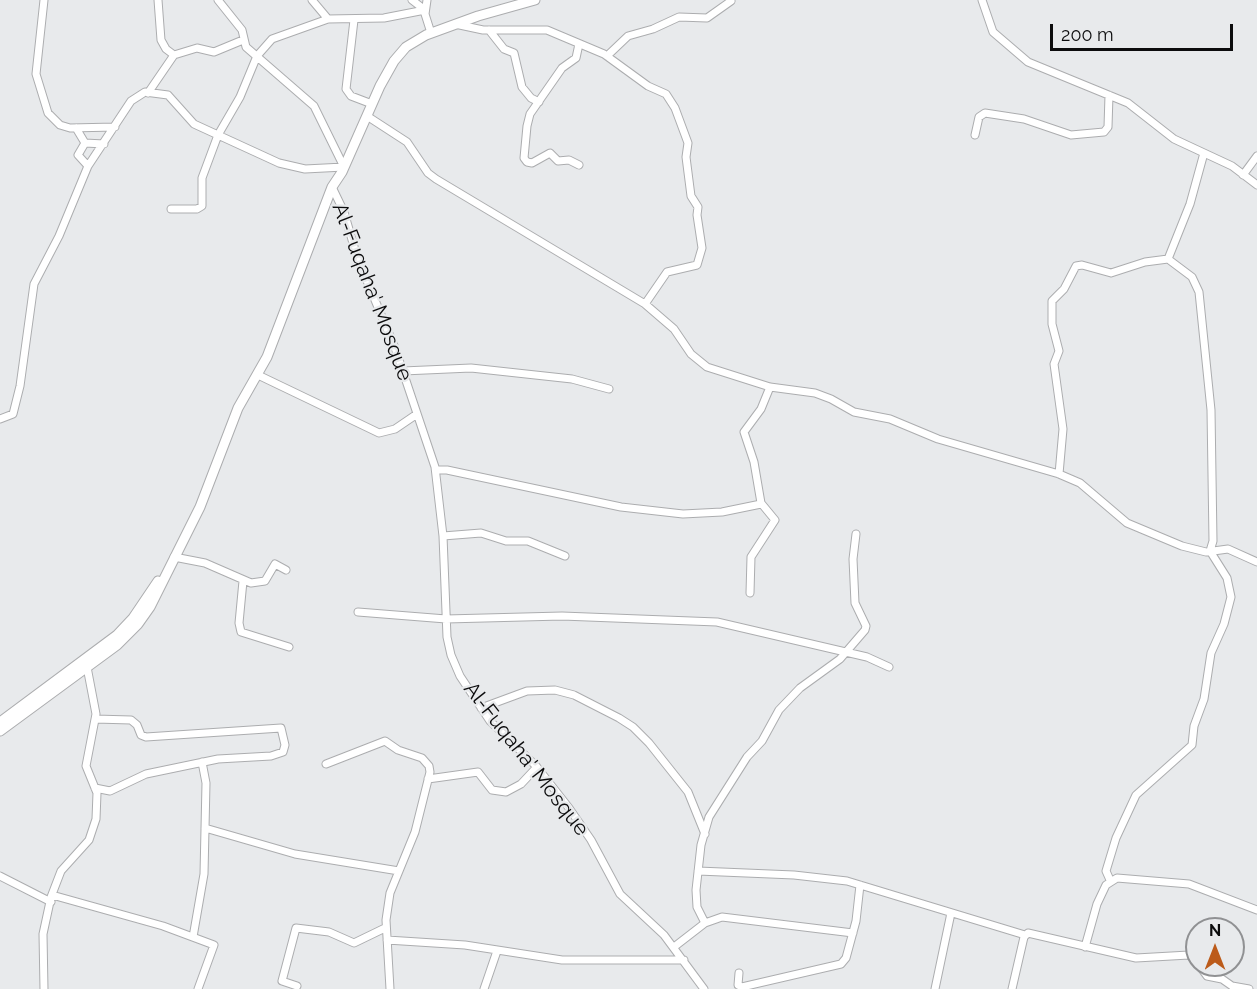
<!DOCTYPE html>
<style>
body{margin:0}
#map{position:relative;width:1257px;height:989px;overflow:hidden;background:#e8eaec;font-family:Raleway,sans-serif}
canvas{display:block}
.north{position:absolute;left:1185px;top:917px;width:60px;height:60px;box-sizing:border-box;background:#e8eaec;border:2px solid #909193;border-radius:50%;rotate:0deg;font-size:16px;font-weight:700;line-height:24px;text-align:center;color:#0c0c0d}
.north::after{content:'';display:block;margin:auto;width:21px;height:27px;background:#bc5b1a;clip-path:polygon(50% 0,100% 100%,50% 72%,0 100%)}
.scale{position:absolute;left:1050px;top:24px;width:183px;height:27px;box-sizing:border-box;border:3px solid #0c0c0d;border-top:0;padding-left:8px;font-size:18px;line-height:21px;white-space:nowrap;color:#0c0c0d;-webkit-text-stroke:4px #e8eaec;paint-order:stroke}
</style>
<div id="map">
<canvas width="1257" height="989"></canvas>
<div class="north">N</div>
<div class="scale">200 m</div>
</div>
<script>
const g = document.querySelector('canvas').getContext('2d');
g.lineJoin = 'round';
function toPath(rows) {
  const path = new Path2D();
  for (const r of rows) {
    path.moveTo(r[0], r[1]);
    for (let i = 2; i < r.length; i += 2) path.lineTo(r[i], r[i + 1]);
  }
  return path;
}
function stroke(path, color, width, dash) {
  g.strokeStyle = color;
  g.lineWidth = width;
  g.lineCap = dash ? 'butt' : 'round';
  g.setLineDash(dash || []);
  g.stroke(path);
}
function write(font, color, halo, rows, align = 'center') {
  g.font = font + ' Raleway,sans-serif';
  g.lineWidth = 4.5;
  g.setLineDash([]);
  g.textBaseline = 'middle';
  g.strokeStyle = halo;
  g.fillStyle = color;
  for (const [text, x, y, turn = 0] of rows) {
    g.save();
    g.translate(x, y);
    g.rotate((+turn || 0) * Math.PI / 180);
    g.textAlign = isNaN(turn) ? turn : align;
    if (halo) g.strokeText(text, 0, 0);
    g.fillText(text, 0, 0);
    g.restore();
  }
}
const minor = toPath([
 [44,0,36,74,48,113,60,125,70,128,115,127],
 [158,0,161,40,166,49,174,55,197,48,214,52,243,40],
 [312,0,328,19],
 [412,0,425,10],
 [427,0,425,14,431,33],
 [982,0,993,32,1028,62,1128,103,1174,139,1232,166,1257,185],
 [354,20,346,89,351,96,372,104],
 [455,24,483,30,547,30,604,54,648,86,666,94,675,108,688,143,686,157,691,196,698,207,697,215,702,248,697,265,667,272,645,304],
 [489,30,504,49,514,53,522,87,531,98,539,102],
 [579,44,576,58,562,68,530,114,527,126,524,158,527,162,532,163,550,153,558,161,569,160,579,165],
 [607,56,628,36,653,29,679,17,707,18,731,1],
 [148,93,174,55],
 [367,116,407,142,428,173,436,179,645,304,674,329,691,354,707,367,770,387,815,393,831,399,854,412,890,419,938,439,1059,474,1080,483,1127,523,1182,546,1206,552,1228,549,1257,562],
 [76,128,85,143],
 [975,135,979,117,985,113,1024,119,1071,135,1104,132,1108,127,1109,95],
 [88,166,78,155,85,143,104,144],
 [1243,175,1257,156],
 [332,187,344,212,357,257,395,348,435,467,443,536,447,637,451,655,460,676,490,721,536,766,569,808,591,840,620,894,664,935,704,989],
 [171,209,197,209,202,206,202,178,218,135,240,97,257,56,272,39,328,19,384,18,425,10],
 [403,371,471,368,572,379,609,389],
 [258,375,379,433,395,429,417,414],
 [0,419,13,414,20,386,34,284,59,236,88,166,131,101,145,92,168,95,194,124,279,163,305,169,344,167,314,106,246,47,242,30,218,0],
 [436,470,447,470,621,507,683,514,722,512,761,504],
 [1059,474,1063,429,1054,364,1059,351,1052,324,1052,301,1064,289,1076,266,1082,265,1111,273,1145,262,1168,259,1190,204,1204,153],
 [443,536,481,533,506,541,528,541,565,556],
 [174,557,205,563,251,583,265,581,275,564,286,570],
 [243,581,239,623,241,632,289,647],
 [750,593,751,557,775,520,761,503,754,462,744,432,761,409,770,387],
 [358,612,446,619,562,616,717,622,867,657,889,667],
 [481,708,527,691,555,690,574,695,619,718,633,727,649,743,688,792,705,834],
 [95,719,131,720,137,725,141,735,146,737,281,728,285,745,283,752,271,756,218,759,146,774,110,791,95,788],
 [326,764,385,741,398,750,422,758,429,766,430,772,415,832,390,893,386,920,390,989],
 [428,779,478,772,492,790,506,792,521,784,537,767],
 [205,828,295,854,399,871],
 [698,871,794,875,847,881,1025,935],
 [0,876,51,902],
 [1110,880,1106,871,1116,838,1136,795,1192,745,1194,726,1204,699,1211,653,1224,624,1231,597,1227,578,1210,551,1213,541,1211,410,1199,292,1192,277,1168,259],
 [52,895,163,926,214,945,198,989],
 [705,923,697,907,696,890,701,845,709,817,747,757,762,741,779,710,800,688,840,659,865,630,866,626,855,603,853,559,856,534],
 [193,937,204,874,206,783,202,762],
 [387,940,465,945,562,960,684,960],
 [674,947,705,923,722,917,853,933],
 [1085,947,1097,904,1106,885,1117,878,1189,884,1257,910],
 [1199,965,1207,976,1222,979,1232,986,1249,989],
 [739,973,738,985,742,987,841,964,846,958,856,921,860,885],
 [297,986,282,981,296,928,329,932,354,943,385,928],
 [44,989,43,934,51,897,61,871,89,840,96,819,97,793,86,766,96,714,87,667],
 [484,989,497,951],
 [935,989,951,913],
 [1012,989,1024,937,1028,933,1136,958,1189,955,1197,960]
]);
const major = toPath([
 [0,722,117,635,133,618,158,581],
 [0,731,117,645,138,624,150,607,200,507,238,408,267,357,332,187,342,172,380,86,394,61,406,47,426,35,478,16,535,0]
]);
const streetNames = [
 ["Al-Fuqaha' Mosque",372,292,69],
 ["Al-Fuqaha' Mosque",526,759,52]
];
stroke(minor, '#acadaf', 9);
stroke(major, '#acadaf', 11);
stroke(minor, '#fff', 7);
stroke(major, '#fff', 9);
write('21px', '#0c0c0d', '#e8eaec', streetNames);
</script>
